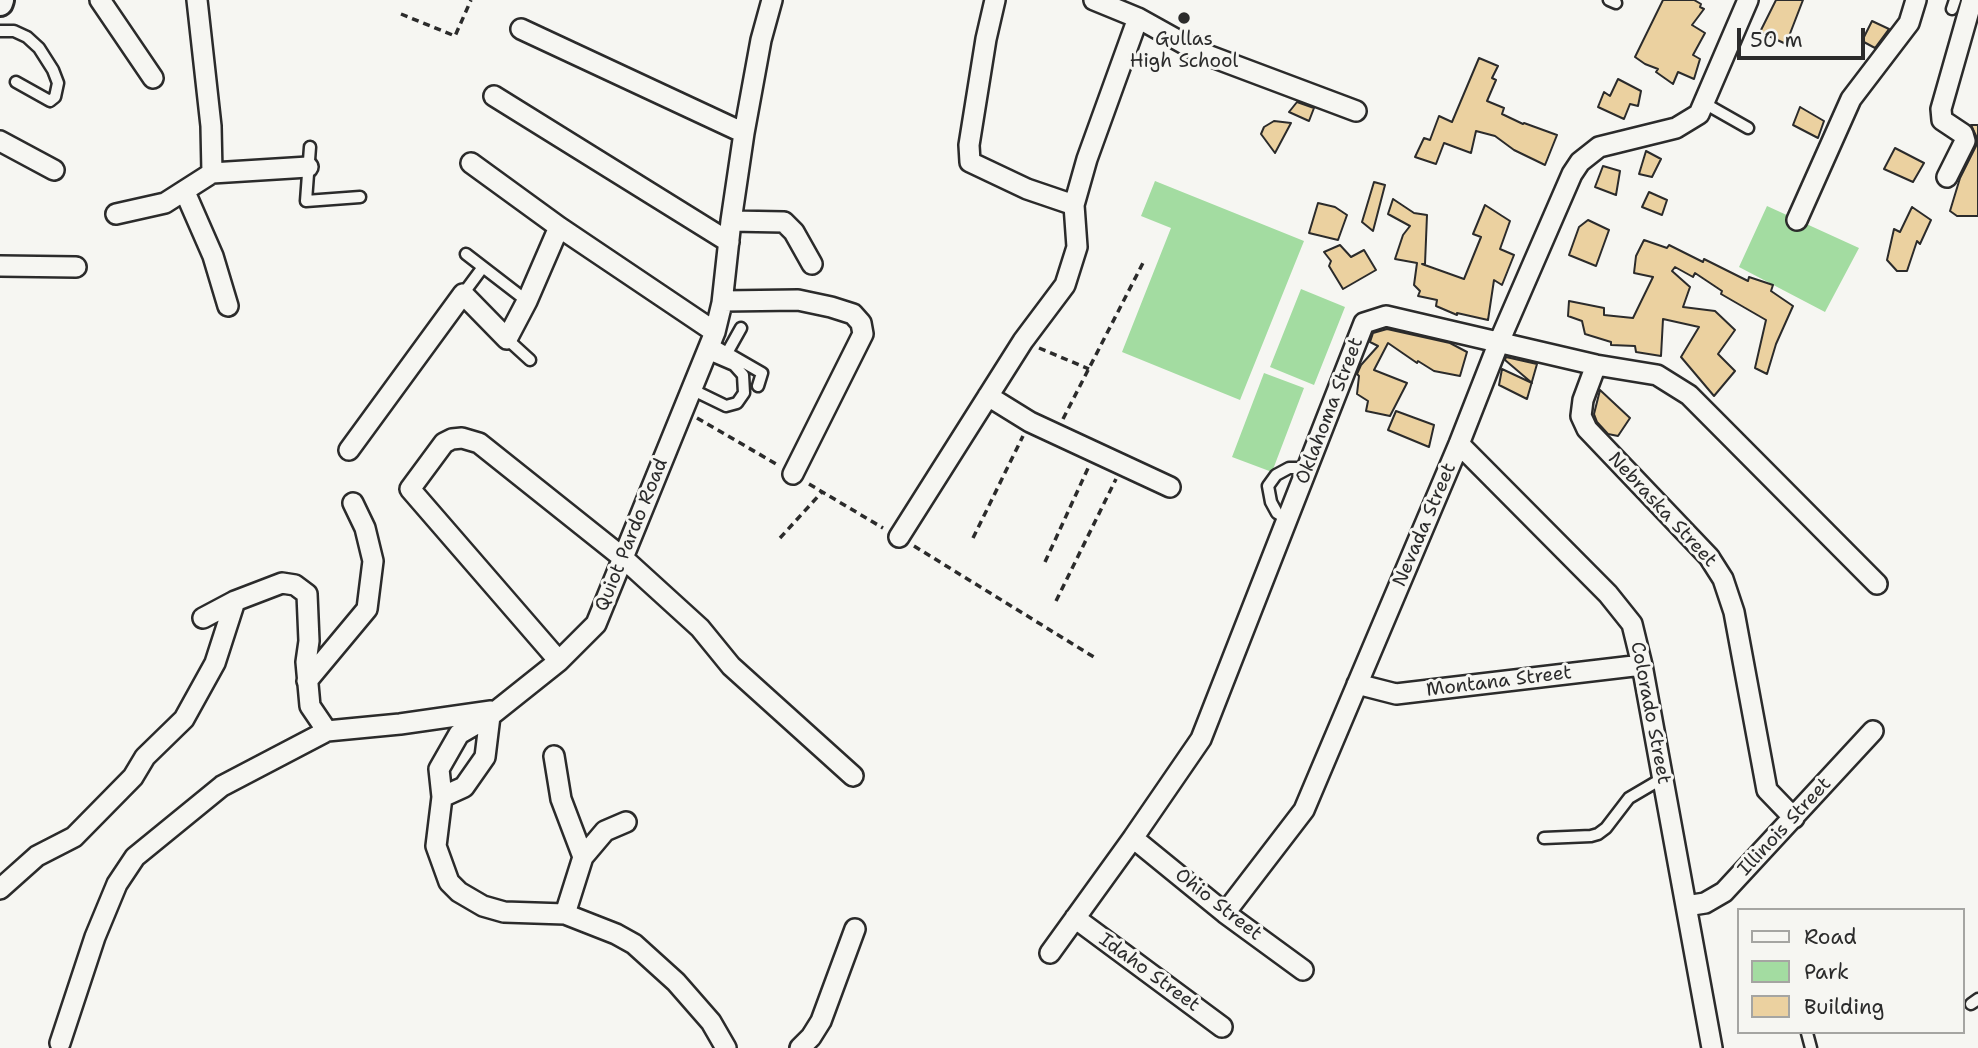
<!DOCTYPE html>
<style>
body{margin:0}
#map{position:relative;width:1978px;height:1048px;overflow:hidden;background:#f6f6f2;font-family:"Shantell Sans",sans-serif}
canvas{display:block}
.legend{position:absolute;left:1737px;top:908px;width:228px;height:126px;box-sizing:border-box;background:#f6f6f2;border:2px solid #a5a5a2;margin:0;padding:9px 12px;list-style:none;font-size:21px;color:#2b2b2b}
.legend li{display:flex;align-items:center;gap:14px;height:35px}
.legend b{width:35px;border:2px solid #a5a5a2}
.scale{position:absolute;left:1737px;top:28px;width:128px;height:32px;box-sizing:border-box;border:4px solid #2b2b2b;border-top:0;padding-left:9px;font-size:21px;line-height:24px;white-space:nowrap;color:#2b2b2b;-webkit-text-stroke:5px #f6f6f2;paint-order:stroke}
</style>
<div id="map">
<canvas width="1978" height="1048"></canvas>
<ul class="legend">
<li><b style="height:9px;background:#f6f6f2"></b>Road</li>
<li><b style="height:19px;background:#a3dca1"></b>Park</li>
<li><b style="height:19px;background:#ebd1a0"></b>Building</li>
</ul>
<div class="scale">50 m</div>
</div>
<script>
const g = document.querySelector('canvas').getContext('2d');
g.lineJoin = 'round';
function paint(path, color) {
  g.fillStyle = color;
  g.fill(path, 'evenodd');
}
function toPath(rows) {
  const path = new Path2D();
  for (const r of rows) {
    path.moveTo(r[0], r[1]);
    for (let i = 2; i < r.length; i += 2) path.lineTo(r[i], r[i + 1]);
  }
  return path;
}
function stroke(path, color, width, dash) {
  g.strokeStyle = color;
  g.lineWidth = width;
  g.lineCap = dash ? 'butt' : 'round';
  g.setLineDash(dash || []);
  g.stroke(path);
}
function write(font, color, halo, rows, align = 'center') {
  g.font = font + ' "Shantell Sans",sans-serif';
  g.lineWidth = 6;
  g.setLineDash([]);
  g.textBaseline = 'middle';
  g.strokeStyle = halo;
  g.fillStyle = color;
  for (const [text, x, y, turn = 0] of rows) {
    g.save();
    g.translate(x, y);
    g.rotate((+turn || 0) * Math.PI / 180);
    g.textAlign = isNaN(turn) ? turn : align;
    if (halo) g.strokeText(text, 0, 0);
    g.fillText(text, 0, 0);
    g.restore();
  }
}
const green = toPath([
 [1155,181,1304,241,1240,400,1122,352,1171,228,1141,216],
 [1767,206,1859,248,1825,312,1739,267],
 [1301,289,1345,307,1314,385,1270,367],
 [1264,373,1304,388,1272,472,1232,457]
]);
const building = toPath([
 [1663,0,1694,0,1701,4,1700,7,1704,9,1692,25,1705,33,1693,55,1700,59,1694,79,1678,72,1673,84,1656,72,1658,69,1645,64,1635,57,1663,0],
 [1776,0,1803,0,1786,44,1760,32,1776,0],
 [1872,21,1889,29,1875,48,1862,41,1872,21],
 [1479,58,1498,66,1492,78,1496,80,1487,101,1504,108,1502,114,1523,124,1524,123,1557,135,1545,165,1514,150,1495,136,1476,131,1471,153,1444,143,1436,164,1415,157,1424,138,1430,140,1439,116,1452,122,1479,58],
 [1618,79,1641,91,1638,106,1630,104,1624,119,1598,107,1604,92,1610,96,1618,79],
 [1297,102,1314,108,1309,121,1289,112,1297,102],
 [1800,107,1824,121,1818,138,1793,125,1800,107],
 [1274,121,1291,123,1275,153,1261,134,1264,127,1274,121],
 [1971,125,1978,125,1978,216,1957,216,1950,211,1960,178,1976,146,1977,138,1971,125],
 [1895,148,1924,163,1913,182,1884,169,1895,148],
 [1646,151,1661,159,1652,177,1639,174,1646,151],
 [1603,166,1620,171,1616,195,1595,187,1603,166],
 [1374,182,1385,185,1373,231,1362,222,1374,182],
 [1649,192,1667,200,1662,215,1642,207,1649,192],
 [1393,199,1414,213,1427,215,1425,264,1422,264,1464,279,1481,237,1473,234,1485,205,1510,221,1500,249,1514,255,1502,285,1494,280,1488,320,1457,313,1457,315,1436,306,1437,300,1418,296,1420,291,1414,285,1417,263,1395,259,1403,235,1410,226,1388,214,1393,199],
 [1318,203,1335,207,1347,215,1338,240,1309,233,1318,203],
 [1912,207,1931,220,1920,244,1917,241,1907,271,1897,271,1887,260,1894,229,1900,232,1912,207],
 [1588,220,1609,230,1596,266,1569,255,1579,227,1588,220],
 [1644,240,1667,248,1669,245,1703,262,1704,259,1748,281,1749,277,1773,285,1771,291,1793,306,1776,344,1767,374,1755,368,1766,320,1721,294,1722,291,1695,273,1693,277,1675,267,1672,271,1690,287,1683,307,1715,311,1735,330,1718,354,1735,371,1714,396,1681,357,1699,327,1663,319,1661,356,1636,352,1635,346,1611,345,1611,342,1585,334,1582,321,1568,316,1569,301,1604,308,1604,315,1633,318,1653,277,1634,273,1636,256,1644,240],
 [1340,245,1351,257,1364,250,1376,270,1343,289,1329,266,1331,261,1324,252,1340,245],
 [1387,329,1450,343,1467,352,1460,376,1434,371,1418,361,1417,363,1388,343,1374,370,1407,383,1390,416,1366,411,1368,401,1357,394,1359,376,1357,374,1361,365,1378,346,1370,342,1373,333,1387,329],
 [1506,357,1537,364,1527,399,1499,385,1502,369,1532,383,1505,360,1506,357],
 [1600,390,1630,418,1618,436,1608,434,1597,422,1594,414,1600,390],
 [1396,411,1434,425,1429,447,1388,430,1396,411]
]);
const path = toPath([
 [401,14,455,36,471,0],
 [1039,348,1089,369],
 [697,418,778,465],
 [1063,419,1145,259],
 [809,484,883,528],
 [780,538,822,492],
 [973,538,1023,436],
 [914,546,1097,659],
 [1045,562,1089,466],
 [1056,601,1116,479]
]);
const service = toPath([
 [1609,0,1616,3],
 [1952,9,1955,0],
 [0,31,14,31,27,37,39,48,53,70,58,83,55,97,50,101,16,82],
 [1704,103,1748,128],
 [310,147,306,201,360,197],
 [466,254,527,301],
 [463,294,483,267],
 [507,339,530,360],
 [710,343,762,373,758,386],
 [727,353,741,328],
 [691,389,726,406,737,403,744,393,743,375,734,365,706,353],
 [1287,519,1277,513,1271,502,1268,486,1276,475,1289,468,1307,468],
 [1544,838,1591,836,1598,834,1606,828,1629,798,1663,778],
 [1971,1004,1978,999],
 [1807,1033,1811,1048]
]);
const minor = toPath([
 [100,0,153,78],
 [197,0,211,126,212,173],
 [995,0,986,39,969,145,970,162,1027,189,1074,205],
 [1094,0,1138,18,1199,52,1356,111],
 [521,29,744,133],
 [494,96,729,242],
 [0,141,54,170],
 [471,163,559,227,715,332],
 [1947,177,1965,141,1963,134,1942,120,1941,109,1972,0],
 [185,192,213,256,228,306],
 [116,214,165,203,212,173,308,167],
 [1797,220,1851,99,1909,23,1916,0],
 [731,221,784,222,794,232,812,264],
 [0,266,76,267],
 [723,301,798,300,831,307,853,314,861,323,863,334,793,474],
 [1596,365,1583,400,1581,416,1587,429,1709,557,1723,579,1734,612,1767,790,1794,818],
 [988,396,1030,422,1170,487],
 [1459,444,1608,594,1632,624,1642,665,1712,1048],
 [349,450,463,294,507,339,527,301,559,227],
 [899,537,1023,341,1065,285,1077,247,1074,205,1087,159,1138,18],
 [203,618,235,601,282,583,295,585,307,594,309,641,306,662,310,706,327,731],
 [559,661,410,489,444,443,452,439,462,438,479,443,622,557,700,628,731,666,853,776],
 [307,681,367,609,373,561,365,528,353,503],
 [1357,684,1396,694,1642,665],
 [490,716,485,757,464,787,442,797,436,846,449,882,459,892,483,906,504,912,565,914,616,934,634,944,676,982,711,1022,726,1048],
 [554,756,561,799,583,857],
 [442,797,439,769,459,734,490,716,559,661,596,624,715,332,722,303,731,221,744,133,761,40,772,0],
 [1133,838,1225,913,1303,970],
 [0,889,37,856,74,837,133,777,145,757,184,719,215,663,235,601],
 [1686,906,1705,903,1724,892,1873,731],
 [1225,913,1304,810,1459,444,1499,342,1572,174,1580,162,1599,147,1676,128,1699,114,1748,0],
 [565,914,583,857,605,831,626,822],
 [1075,918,1222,1027],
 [1050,953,1133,838,1201,739,1364,323,1386,316,1596,365,1657,375,1689,395,1877,584],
 [60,1043,95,937,117,884,135,857,222,786,327,731,400,724,491,711],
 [800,1048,811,1037,821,1021,855,929]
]);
const tertiary = toPath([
 [0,3,1,0]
]);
const markers = [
 [1184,18,7,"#2b2b2b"]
];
const poiNames = [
 ["Gullas",1184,40],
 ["High School",1184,62]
];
const streetNames = [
 ["Oklahoma Street",1330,411,-69],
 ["Nebraska Street",1662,510,47],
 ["Nevada Street",1425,525,-67],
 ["Quiot Pardo Road",632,535,-68],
 ["Montana Street",1499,682,-7],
 ["Colorado Street",1650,713,79],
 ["Illinois Street",1785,827,-47],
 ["Ohio Street",1218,905,38],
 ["Idaho Street",1149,973,36]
];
paint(green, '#a3dca1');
paint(building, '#ebd1a0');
stroke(building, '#2b2b2b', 2);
stroke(service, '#2b2b2b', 15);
stroke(minor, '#2b2b2b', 24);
stroke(tertiary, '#2b2b2b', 30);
stroke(path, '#2b2b2b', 3.5, [7, 5]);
stroke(service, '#f6f6f2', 10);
stroke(minor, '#f6f6f2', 19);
stroke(tertiary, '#f6f6f2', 24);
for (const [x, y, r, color] of markers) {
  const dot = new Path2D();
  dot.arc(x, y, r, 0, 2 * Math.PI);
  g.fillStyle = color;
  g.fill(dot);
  stroke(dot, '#f6f6f2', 2.5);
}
write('19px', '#2b2b2b', '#f6f6f2', poiNames);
write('19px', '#2b2b2b', '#f6f6f2', streetNames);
</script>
